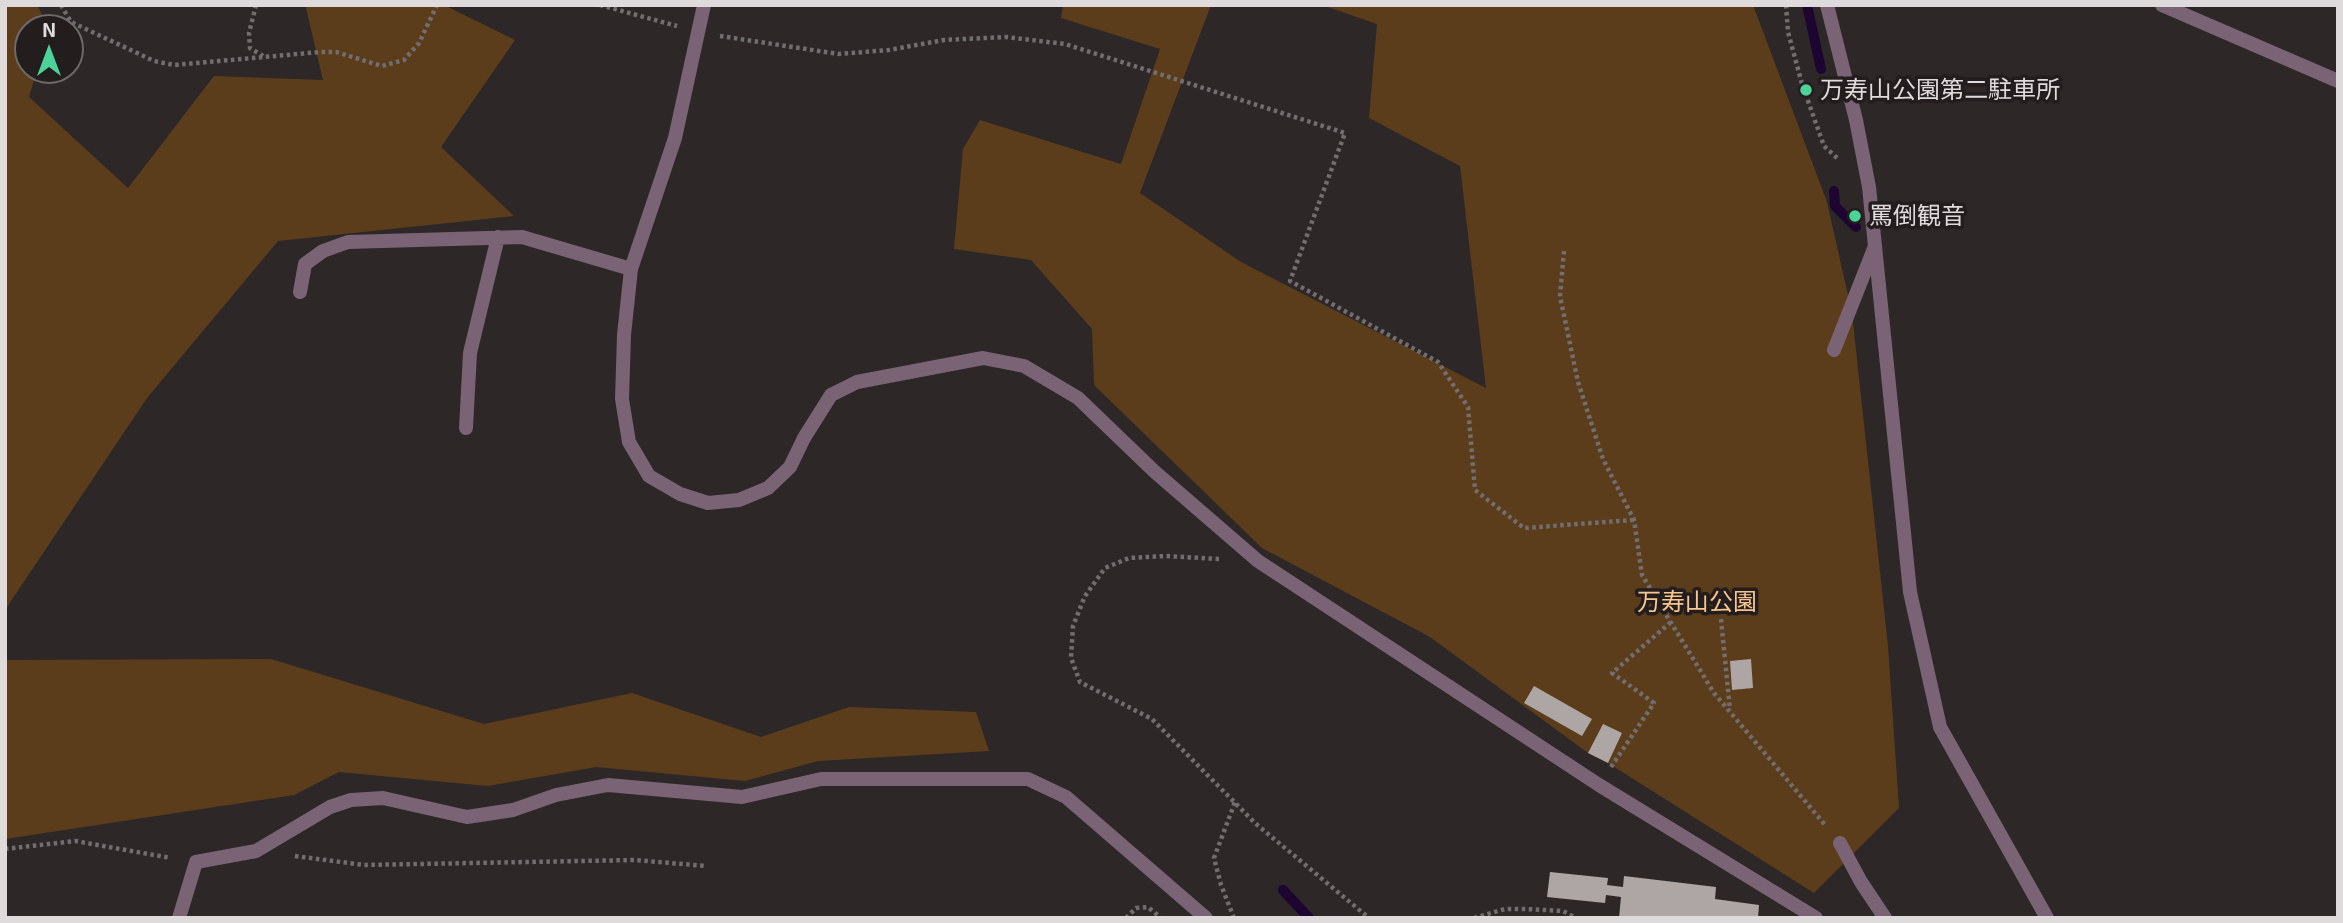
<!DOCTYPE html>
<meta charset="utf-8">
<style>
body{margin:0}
#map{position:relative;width:2343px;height:923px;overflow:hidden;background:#2d2728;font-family:"Exo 2",sans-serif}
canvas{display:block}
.frame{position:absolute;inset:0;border:7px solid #dfdadb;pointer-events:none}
.north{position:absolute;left:14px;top:14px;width:70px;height:70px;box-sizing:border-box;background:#231d1e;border:2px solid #6e696a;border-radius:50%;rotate:0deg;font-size:19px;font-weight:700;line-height:28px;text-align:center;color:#dfdadb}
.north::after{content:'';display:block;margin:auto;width:24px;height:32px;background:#4cd39a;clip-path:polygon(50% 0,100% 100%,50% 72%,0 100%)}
</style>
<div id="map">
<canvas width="2343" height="923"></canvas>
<div class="frame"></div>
<div class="north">N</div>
</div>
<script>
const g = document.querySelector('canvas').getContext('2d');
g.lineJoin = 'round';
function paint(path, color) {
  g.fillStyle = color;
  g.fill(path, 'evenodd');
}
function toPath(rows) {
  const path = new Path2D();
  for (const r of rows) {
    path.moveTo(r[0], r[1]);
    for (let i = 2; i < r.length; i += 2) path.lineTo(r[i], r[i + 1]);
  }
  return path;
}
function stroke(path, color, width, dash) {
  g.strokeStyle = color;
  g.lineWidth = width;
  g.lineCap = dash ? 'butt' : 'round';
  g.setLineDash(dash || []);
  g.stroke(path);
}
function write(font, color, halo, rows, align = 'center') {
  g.font = font + ' "Exo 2","Noto Sans JP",sans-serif';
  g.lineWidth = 7;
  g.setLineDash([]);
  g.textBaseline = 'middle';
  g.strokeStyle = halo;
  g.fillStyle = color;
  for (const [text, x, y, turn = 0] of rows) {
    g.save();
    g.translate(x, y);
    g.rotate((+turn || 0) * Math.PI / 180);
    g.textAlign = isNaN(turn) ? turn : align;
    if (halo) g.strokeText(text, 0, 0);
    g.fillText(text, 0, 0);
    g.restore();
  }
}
const green = toPath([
 [5,5,37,5,49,28,28,28,28,70,37,70,29,97,128,188,214,76,323,80,306,8,307,5,444,5,515,40,441,147,514,216,278,241,147,398,5,610],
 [1063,5,1211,5,1140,193,1241,262,1486,388,1460,166,1369,118,1377,24,1322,5,1753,5,1827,202,1852,313,1888,646,1899,808,1814,893,1608,763,1588,753,1430,637,1262,548,1094,385,1092,329,1031,260,954,249,963,149,980,120,1121,164,1160,49,1061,18],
 [271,659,484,724,632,693,761,737,849,707,976,712,989,751,818,761,745,781,596,767,488,786,339,772,294,795,5,839,5,660]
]);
const stream = toPath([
 [1807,5,1821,69],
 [1834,191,1835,206,1856,227],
 [1283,890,1309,918]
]);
const building = toPath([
 [1751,659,1753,688,1732,690,1730,661],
 [1534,686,1592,719,1582,736,1524,703],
 [1603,724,1622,733,1608,763,1588,753],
 [1550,872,1608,878,1607,885,1623,887,1624,876,1716,887,1715,899,1759,905,1758,918,1619,918,1621,897,1606,895,1605,903,1547,897]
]);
const path = toPath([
 [61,5,71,22,154,61,174,65,320,52,336,52,382,66,404,60,419,43,437,5],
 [256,5,249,33,250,48,263,56],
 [600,5,677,26],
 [1786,5,1788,32,1802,84,1824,146,1837,158],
 [720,36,839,54,889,50,944,40,1006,37,1065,44,1345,133,1290,281,1438,362,1468,407,1475,490,1524,528,1634,520],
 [1564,251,1560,296,1578,382,1603,459,1634,520,1642,575,1714,693,1826,826],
 [1219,559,1166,556,1129,558,1105,568,1085,596,1073,626,1071,658,1080,682,1152,719,1255,823,1369,918],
 [1721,619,1730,710],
 [1611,767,1654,703,1612,673,1671,622],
 [5,849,75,841,171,858],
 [295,856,364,865,635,860,706,866],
 [1126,918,1136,908,1148,907,1161,918],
 [1234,918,1221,885,1214,858,1235,802],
 [1474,918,1505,909,1526,909,1563,911,1576,918]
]);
const service = toPath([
 [300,292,305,264,323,251,348,242,522,237,631,269],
 [1834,350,1875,246],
 [466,428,470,353,498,237],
 [1840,843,1861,882,1885,918]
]);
const minor = toPath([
 [704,5,675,138,631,269,624,335,622,399,629,442,649,476,680,494,708,503,739,500,768,488,790,467,804,438,831,395,857,382,983,358,1024,366,1078,398,1155,472,1258,561,1599,785,1816,918],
 [1827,5,1856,120,1869,187,1910,592,1940,727,2047,918],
 [2162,5,2338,81],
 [179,918,196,862,256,851,330,807,351,800,383,798,467,817,513,810,556,795,608,785,742,797,821,779,1028,779,1066,797,1206,918]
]);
const markers = [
 [1806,90,7,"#4cd39a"],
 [1855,216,7,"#4cd39a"]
];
const poiNames = [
 ["万寿山公園第二駐車所",1820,90],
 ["罵倒観音",1869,216]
];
const parkNames = [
 ["万寿山公園",1697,602]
];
paint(green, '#5b3d1b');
stroke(stream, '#1c0531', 10);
paint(building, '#aea6a4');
stroke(path, '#726d6e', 4.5, [3.5, 3.5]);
stroke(service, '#796374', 14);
stroke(minor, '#796374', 14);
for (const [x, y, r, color] of markers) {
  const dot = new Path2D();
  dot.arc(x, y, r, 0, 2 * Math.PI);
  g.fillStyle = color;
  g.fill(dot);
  stroke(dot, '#231d1e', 2.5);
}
write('24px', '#dfdadb', '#231d1e', poiNames, 'left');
write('24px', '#f8c58f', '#231d1e', parkNames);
</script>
